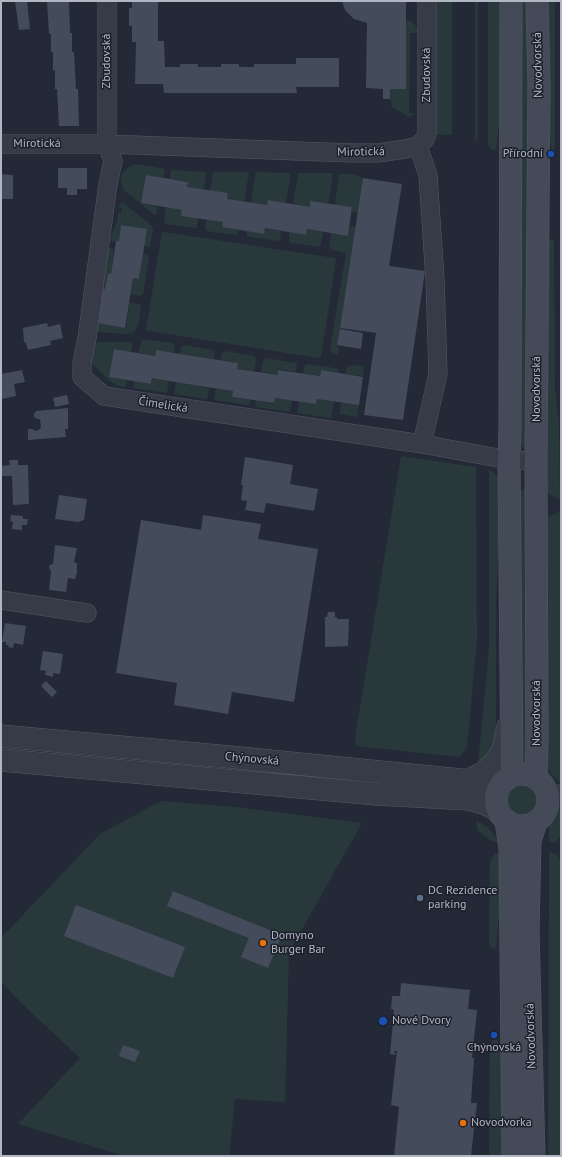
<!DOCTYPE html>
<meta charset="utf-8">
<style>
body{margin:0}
#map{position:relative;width:562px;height:1157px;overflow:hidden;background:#232936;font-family:"PT Sans",sans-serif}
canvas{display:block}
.frame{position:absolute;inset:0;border:2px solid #b1b6c3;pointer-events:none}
</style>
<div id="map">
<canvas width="562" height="1157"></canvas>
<div class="frame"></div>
</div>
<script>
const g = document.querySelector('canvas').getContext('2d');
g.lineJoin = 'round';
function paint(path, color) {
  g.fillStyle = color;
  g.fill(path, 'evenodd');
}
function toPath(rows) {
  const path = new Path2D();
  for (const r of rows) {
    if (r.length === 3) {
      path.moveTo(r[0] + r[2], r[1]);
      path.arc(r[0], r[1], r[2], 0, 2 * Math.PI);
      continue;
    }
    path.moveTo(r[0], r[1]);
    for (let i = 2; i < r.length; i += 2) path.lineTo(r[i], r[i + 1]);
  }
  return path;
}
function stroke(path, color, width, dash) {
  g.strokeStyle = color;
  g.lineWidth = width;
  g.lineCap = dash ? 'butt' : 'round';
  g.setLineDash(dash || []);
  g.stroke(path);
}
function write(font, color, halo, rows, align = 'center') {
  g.font = font + ' "PT Sans",sans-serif';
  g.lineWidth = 3;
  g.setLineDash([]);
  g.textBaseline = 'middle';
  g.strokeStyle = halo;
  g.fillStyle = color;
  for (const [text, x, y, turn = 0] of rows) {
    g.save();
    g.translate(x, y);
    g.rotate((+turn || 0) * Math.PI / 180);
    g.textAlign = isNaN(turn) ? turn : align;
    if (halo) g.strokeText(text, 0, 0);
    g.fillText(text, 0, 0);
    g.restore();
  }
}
const green = toPath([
 [435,1,452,1,452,135,435,135],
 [475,1,478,1,478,139,475,140],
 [488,1,501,1,501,107,496,151,491,149,488,145],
 [519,1,528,1,529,446,524,448,520,446],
 [546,1,555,1,555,152,552,152,546,109],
 [406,21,411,21,415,25,419,33,410,33,409,113,416,113,409,117,391,106,392,103,390,99,390,89,406,89],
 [135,164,165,169,163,178,146,175,141,203,158,206,156,215,154,215,124,190,122,187,121,176,126,169],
 [171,170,206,172,204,190,187,187,187,181,170,179],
 [213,172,249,172,244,202,227,199,228,193,210,191],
 [256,172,291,173,286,203,269,200,267,205,251,203],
 [298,173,333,173,328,204,311,201,310,207,293,204],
 [339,174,353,174,363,178,358,213,352,212,352,207,335,205],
 [121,203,123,203,151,225,153,229,153,232,150,246,144,246,147,229,121,225,119,241,116,241,115,242,109,241,117,221,118,213,121,213,122,208,119,208,120,204],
 [166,207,182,210,198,218,197,227,195,228,166,224,164,222,164,220],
 [207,219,223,222,222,227,239,230,238,233,235,235,207,231,205,227],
 [350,226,356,227,337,347,339,346,338,355,333,354,330,349,346,253,332,250,329,246,331,233,348,236],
 [265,228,281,231,280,239,278,241,249,237,247,236,247,231,264,234],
 [307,229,323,232,320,247,291,243,289,242,289,232,306,235],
 [162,232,164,232,335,258,336,261,321,357,318,358,149,331,146,330],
 [548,239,554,240,555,389,559,423,560,500,547,493],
 [108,248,114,249,111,274,108,273,105,289,102,289],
 [143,254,147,254,149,257,143,294,140,296,131,294,133,278,139,279],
 [129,303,139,304,141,306,139,322,134,332,126,334,97,332,96,330,97,323,126,328],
 [142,339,173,343,175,347,173,353,156,350,155,356,138,353],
 [99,342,129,342,132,344,131,352,114,349,109,377,127,380,126,387,118,386,110,381,92,364,92,360,94,346,95,343],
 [184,345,213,350,215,352,214,359,180,354,181,347],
 [225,351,254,356,256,360,254,371,237,369,238,363,221,360,222,353],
 [266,358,296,363,297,365,296,372,279,369,278,375,261,372,263,361],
 [307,364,335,368,338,369,338,373,321,370,320,376,303,373,304,367],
 [352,365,363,366,364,368,363,376,345,374,346,369,349,366],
 [152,378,169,381,167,393,133,388,134,381,151,384],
 [176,382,209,388,207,399,174,394],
 [216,389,233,391,232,397,250,400,249,405,214,400],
 [275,398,292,400,290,412,255,407,256,401,274,404],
 [317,399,334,401,331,418,297,413,299,401,316,404],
 [341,402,359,405,357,417,339,414],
 [401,456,476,467,477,639,467,747,459,757,356,746,355,738],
 [489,469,494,473,498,479,501,490,496,604,496,739,493,750,478,765,489,649],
 [525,489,527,490,526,765,523,766,520,763,520,491],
 [560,511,560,782,552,776,548,767,547,759,546,518],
 [521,799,17],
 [161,801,236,807,362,823,289,952,285,1102,235,1099,229,1156,124,1156,18,1124,80,1058,19,1001,1,981,1,938,100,834],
 [560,805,560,837,556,842,549,843,549,823,552,814],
 [476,820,487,827,493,833,499,843,491,841,477,830],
 [502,852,503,871,496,949,491,947,489,943,490,861,495,854],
 [549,852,557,854,560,859,561,1156,548,1156],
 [496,1037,503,1054,503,1156,489,1156,490,1044,493,1040]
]);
const building = toPath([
 [15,1,27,1,30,29,19,30],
 [47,1,69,1,70,33,72,33,72,52,74,52,76,89,78,89,79,126,59,126,57,89,55,89,55,70,53,71,53,52,51,52,51,34,49,34],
 [132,1,158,1,158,41,164,41,165,67,180,67,180,64,198,64,198,67,221,67,221,64,239,64,239,67,254,67,254,64,296,64,296,58,339,58,339,87,296,87,297,93,164,93,163,84,135,84,136,42,132,42,132,26,129,26,129,8,132,8],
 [342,1,406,1,406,89,390,89,390,99,383,99,383,89,366,88,367,23,354,19,345,10],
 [58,168,87,168,87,189,77,189,77,195,67,195,67,188,58,188],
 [1,174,13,175,13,199,1,199],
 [146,175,188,182,187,187,228,193,227,199,267,205,268,200,310,207,310,201,352,207,348,236,307,229,306,235,265,228,264,234,222,227,223,222,181,216,182,210,141,203],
 [363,178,402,184,389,266,425,271,403,420,364,415,376,333,340,328],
 [121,225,147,229,139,279,133,278,125,328,97,323,103,289,105,289,108,273,111,274,116,241,119,241],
 [47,323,48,327,60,324,63,338,50,341,51,345,28,350,26,343,24,342,23,328],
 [340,329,363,333,361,349,337,345],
 [114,349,155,356,156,350,180,354,238,363,237,369,278,375,278,370,320,376,321,370,363,377,359,405,317,399,316,404,275,398,274,403,232,397,233,391,193,385,152,378,151,384,109,377],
 [22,370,25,382,14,384,16,396,2,399,1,374],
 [67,395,69,404,55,407,53,398],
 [68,408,68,429,65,429,66,437,28,440,28,429,32,429,37,431,41,428,40,419,37,419,34,417,34,414,36,411],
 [245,457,293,465,290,484,318,489,314,511,266,503,264,513,245,510,247,501,241,500,243,485,241,485],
 [9,460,18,460,18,465,28,465,29,504,13,505,12,476,2,476,2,474,1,474,2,466,10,465],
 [59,495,87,499,84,520,78,522,55,519],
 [11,515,23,516,23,519,28,519,27,525,22,525,22,530,12,529,13,522,10,521],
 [203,515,261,524,258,539,318,549,294,702,232,692,228,714,174,705,177,683,116,673,141,520,201,530],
 [55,545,77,548,74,562,77,563,77,573,75,579,68,578,66,592,49,590,51,571,49,567,50,565,53,564],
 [328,612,335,612,335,617,337,617,337,619,349,619,348,646,325,647,325,617,327,617],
 [5,623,26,626,23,645,14,643,13,648,8,647,9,645,6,645,6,642,2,642],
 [43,651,63,654,60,674,53,673,53,677,45,675,46,671,40,670],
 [46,681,57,692,52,697,41,686],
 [173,891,282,935,268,968,241,957,249,938,167,906],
 [76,905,185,947,173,978,64,936],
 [401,983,470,990,468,1009,477,1010,472,1058,474,1058,471,1103,477,1103,471,1156,394,1156,399,1107,391,1105,397,1051,394,1051,396,1055,390,1054,394,1010,391,1009,392,996,400,996],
 [123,1045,140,1051,135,1062,119,1056]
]);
const minor = toPath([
 [107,1,107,144,113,161,108,184,87,338,82,363,82,377,104,396,422,444,509,460,536,461],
 [1,144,107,144,352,153,378,153,405,149,418,146,425,139,427,134,427,1],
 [418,146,428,175,435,280,438,374,422,444],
 [1,600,87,613],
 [547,795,561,794]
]);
const tertiary = toPath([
 [1,736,230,757,491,783,502,783],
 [1,760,376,794,469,799,486,804,498,811],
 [469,780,485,772,497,760,503,750,508,727]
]);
const secondary = toPath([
 [511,1,510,429,509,460,512,776],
 [522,800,26],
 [536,778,537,742,536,461,539,84,537,1],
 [506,821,510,848,513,1156],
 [534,1156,528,932,530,841,536,822]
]);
const markers = [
 [551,154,4,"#1a4fb4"],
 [420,898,4,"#5c6f8a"],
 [263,943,4,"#e8710a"],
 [383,1021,5,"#1a4fb4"],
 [494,1035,4,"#1a4fb4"],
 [463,1123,4,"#e8710a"]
];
const streetNames = [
 ["Zbudovská",107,61,-90],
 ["Novodvorská",538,65,-91],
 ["Zbudovská",427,75,-90],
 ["Mirotická",37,144],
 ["Mirotická",361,152,-1],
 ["Novodvorská",537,389,-90],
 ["Čimelická",163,405,9],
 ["Novodvorská",537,713,-90],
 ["Chýnovská",252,759,5],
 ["Novodvorská",531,1036,-92]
];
const poiNames = [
 ["Přírodní",543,154,"right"],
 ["DC Rezidence",428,891],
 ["parking",428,905],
 ["Domyno",271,936],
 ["Burger Bar",271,950],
 ["Nové Dvory",392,1021],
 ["Chýnovská",494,1048,"center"],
 ["Novodvorka",471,1123]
];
paint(green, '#29393b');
paint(building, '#444b5b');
stroke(minor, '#545964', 19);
stroke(tertiary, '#545964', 23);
stroke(secondary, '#545964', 23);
stroke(minor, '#363b47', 18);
stroke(tertiary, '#363b47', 22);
stroke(secondary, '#454a59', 22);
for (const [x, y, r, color] of markers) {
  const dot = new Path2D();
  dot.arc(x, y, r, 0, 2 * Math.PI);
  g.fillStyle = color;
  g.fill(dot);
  stroke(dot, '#1c202b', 1.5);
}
write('12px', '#b1b6c3', '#1c202b', streetNames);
write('12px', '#b1b6c3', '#1c202b', poiNames, 'left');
</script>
